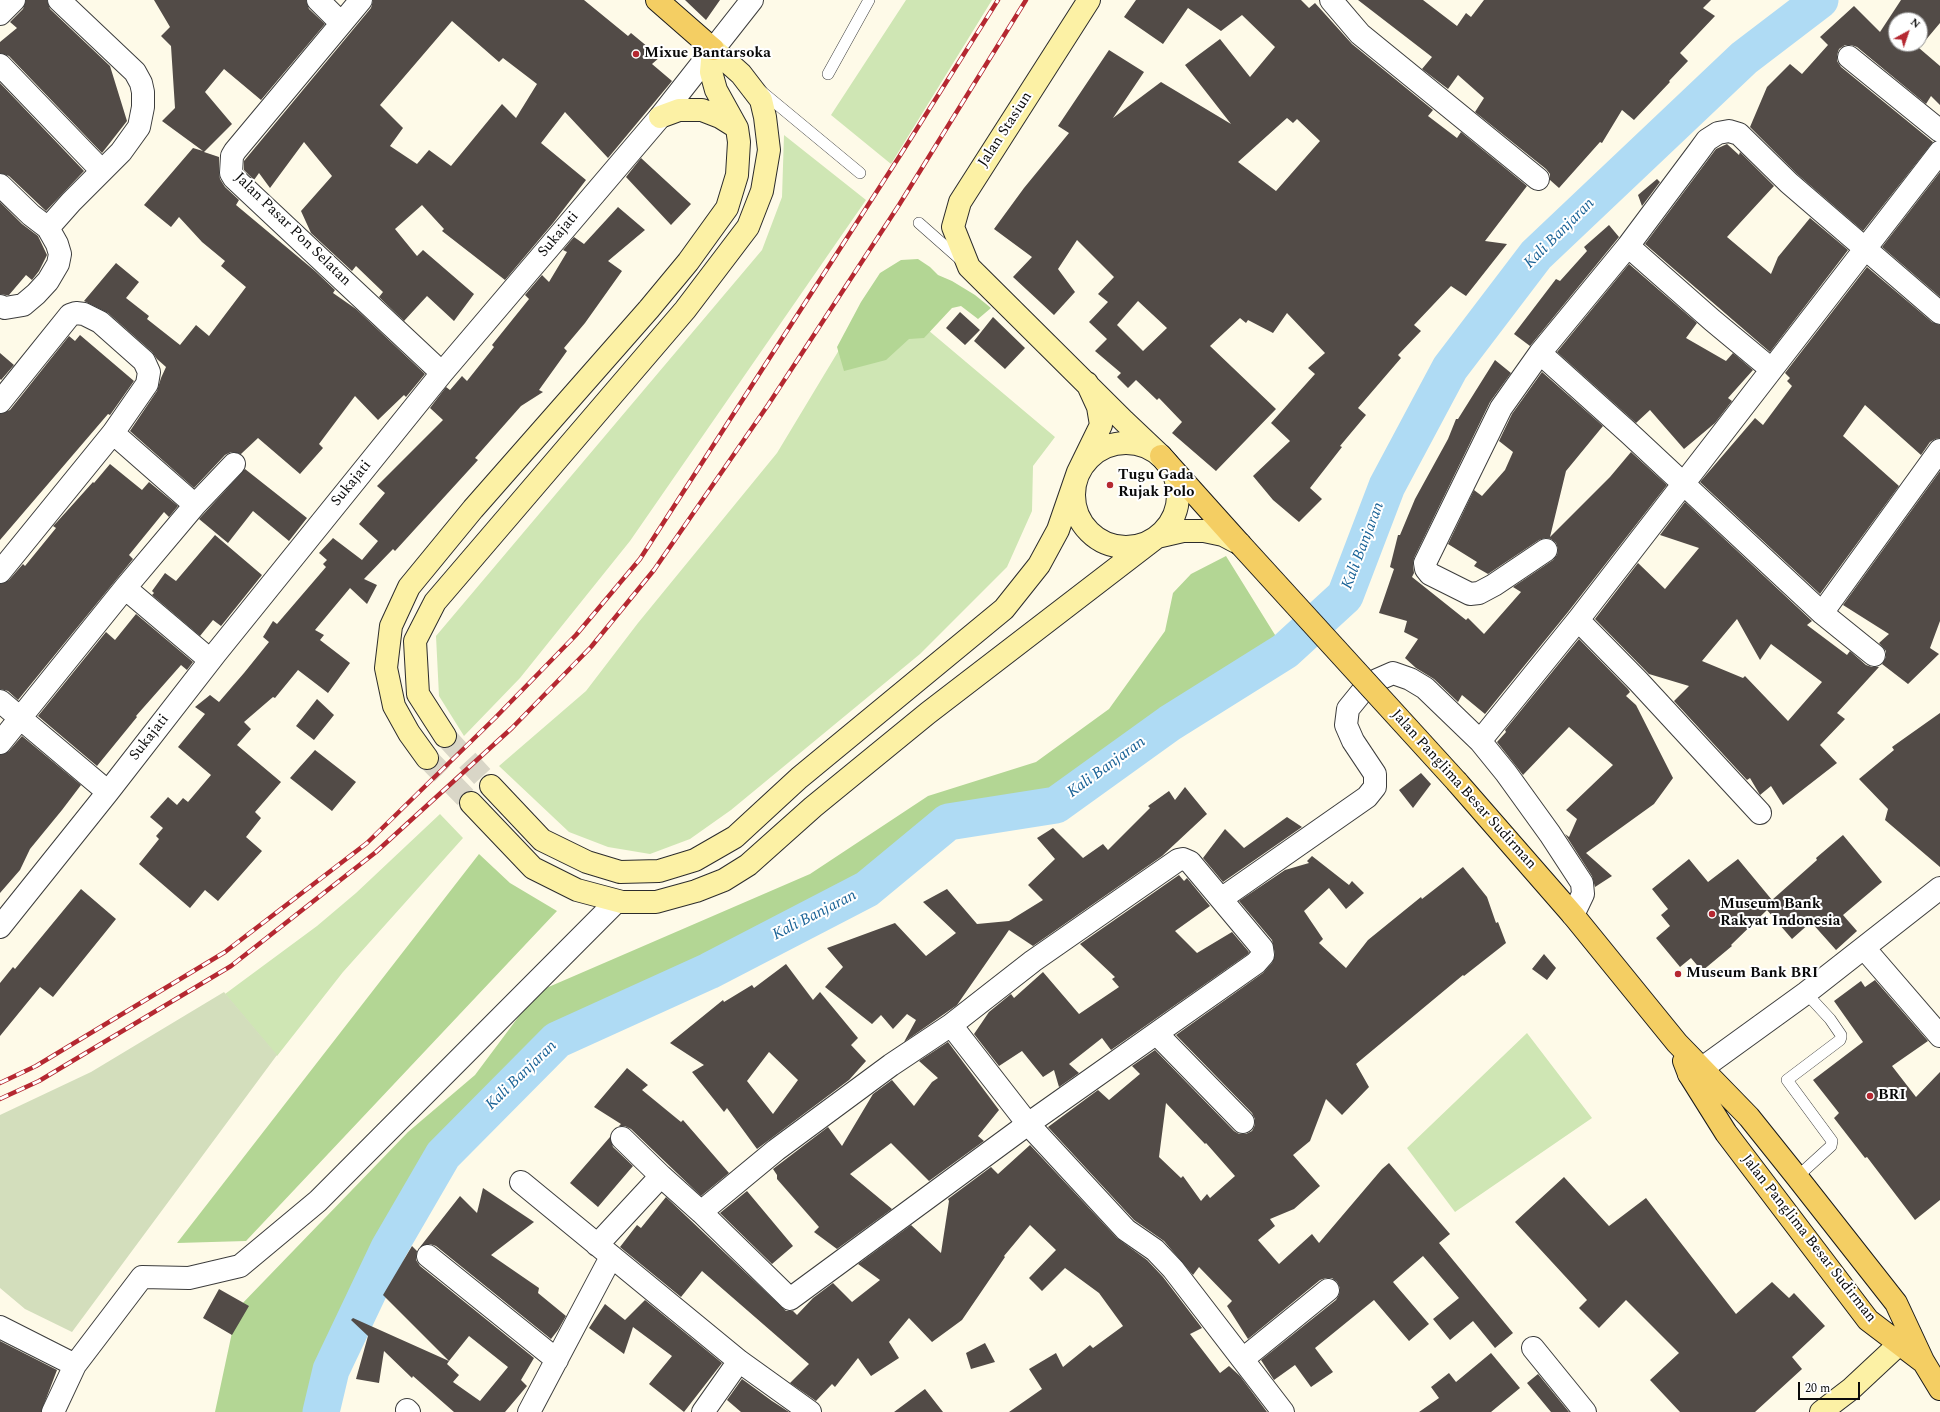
<!DOCTYPE html>
<style>
body{margin:0}
#map{position:relative;width:1940px;height:1412px;overflow:hidden;background:#fefae8;font-family:Spectral,serif}
canvas{display:block}
.north{position:absolute;left:1888px;top:12px;width:40px;height:40px;box-sizing:border-box;background:#fff;border:1px solid #9d9d9d;border-radius:50%;rotate:40deg;font-size:11px;font-weight:700;line-height:16px;text-align:center;color:#0a0a0a}
.north::after{content:'';display:block;margin:auto;width:14px;height:18px;background:#b52831;clip-path:polygon(50% 0,100% 100%,50% 72%,0 100%)}
.scale{position:absolute;left:1798px;top:1382px;width:62px;height:18px;box-sizing:border-box;border:2px solid #0a0a0a;border-top:0;padding-left:5px;font-size:12px;line-height:14px;white-space:nowrap;color:#0a0a0a;-webkit-text-stroke:3px #fff;paint-order:stroke}
</style>
<div id="map">
<canvas width="1940" height="1412"></canvas>
<div class="north">N</div>
<div class="scale">20 m</div>
</div>
<script>
const g = document.querySelector('canvas').getContext('2d');
g.lineJoin = 'round';
function paint(path, color) {
  g.fillStyle = color;
  g.fill(path, 'evenodd');
}
function toPath(rows) {
  const path = new Path2D();
  for (const r of rows) {
    if (r.length === 3) {
      path.moveTo(r[0] + r[2], r[1]);
      path.arc(r[0], r[1], r[2], 0, 2 * Math.PI);
      continue;
    }
    path.moveTo(r[0], r[1]);
    for (let i = 2; i < r.length; i += 2) path.lineTo(r[i], r[i + 1]);
  }
  return path;
}
function stroke(path, color, width, dash) {
  g.strokeStyle = color;
  g.lineWidth = width;
  g.lineCap = dash ? 'butt' : 'round';
  g.setLineDash(dash || []);
  g.stroke(path);
}
function write(font, color, halo, rows, align = 'center') {
  g.font = font + ' Spectral,serif';
  g.lineWidth = 4;
  g.setLineDash([]);
  g.textBaseline = 'middle';
  g.strokeStyle = halo;
  g.fillStyle = color;
  for (const [text, x, y, turn = 0] of rows) {
    g.save();
    g.translate(x, y);
    g.rotate((+turn || 0) * Math.PI / 180);
    g.textAlign = isNaN(turn) ? turn : align;
    if (halo) g.strokeText(text, 0, 0);
    g.fillText(text, 0, 0);
    g.restore();
  }
}
const green = toPath([
 [906,0,992,0,891,164,831,115],
 [784,135,866,200,630,541,520,678,464,736,439,696,436,636,762,250,782,197],
 [877,287,1055,437,1033,466,1032,511,1007,567,920,654,731,810,690,839,650,854,608,847,569,832,499,766,586,691,638,623,777,453],
 [440,814,463,838,343,972,277,1056,225,994,317,926,356,893],
 [1527,1033,1592,1118,1455,1212,1407,1148]
]);
const forest = toPath([
 [918,259,930,267,938,275,952,281,975,295,991,308,978,319,961,306,952,308,924,338,909,339,886,360,844,371,837,347,861,302,880,273,901,260],
 [1226,556,1285,651,1170,723,1056,805,948,822,867,889,709,971,557,1040,443,1155,389,1248,331,1370,321,1412,215,1412,237,1309,408,1132,475,1075,537,992,810,874,928,796,1036,762,1109,709,1165,631,1173,593,1191,574],
 [479,854,510,883,557,911,246,1241,177,1243]
]);
const cemetery = toPath([
 [224,992,277,1055,72,1332,25,1309,0,1288,0,1115,91,1072]
]);
const river = toPath([
 [321,1412,331,1370,389,1248,443,1155,557,1040,709,971,867,889,948,822,1056,805,1170,723,1285,651,1345,596,1387,486,1450,368,1536,255,1744,58,1820,0]
]);
const building = toPath([
 [26,0,47,0,50,9,110,66,127,121,102,153,9,56,0,53,0,42,17,28,10,22,23,9],
 [154,0,306,0,309,9,325,24,261,100,224,69,205,92,232,124,204,152,219,157,219,172,220,179,225,187,239,200,236,205,315,271,335,290,333,293,356,309,425,374,406,397,404,395,378,420,355,396,319,444,323,448,300,474,258,438,241,454,231,452,225,455,194,488,130,431,157,391,161,378,166,367,157,359,152,352,108,313,84,301,116,263,139,282,126,298,149,316,147,319,180,345,196,325,209,336,246,287,221,266,225,261,202,242,179,217,171,227,144,205,193,148,203,151,162,121,175,108,171,46,161,36,170,27],
 [373,0,584,0,628,36,631,33,660,57,652,64,672,81,608,158,565,112,541,143,586,180,553,223,505,280,442,231,444,229,422,205,395,229,417,256,423,250,474,294,454,321,427,296,404,321,379,297,383,292,356,266,352,271,311,233,301,211,332,176,304,142,270,188,259,173,254,180,244,170,244,161,371,8],
 [452,21,499,62,503,58,537,84,516,118,502,104,451,166,429,150,417,164,390,146,403,128,380,105],
 [685,0,720,0,706,20],
 [1136,0,1301,0,1309,8,1315,3,1352,44,1433,110,1428,116,1457,138,1461,132,1527,186,1485,241,1507,244,1466,296,1451,286,1414,325,1421,331,1398,355,1401,358,1358,408,1366,415,1340,446,1342,447,1310,488,1322,499,1299,522,1273,500,1253,476,1290,441,1271,423,1315,374,1308,368,1325,353,1287,313,1273,333,1248,320,1246,323,1240,318,1210,346,1276,409,1216,471,1172,433,1182,422,1159,398,1157,400,1136,380,1128,388,1117,377,1121,373,1095,351,1107,339,1089,322,1108,302,1098,294,1114,277,1077,240,1058,269,1075,292,1054,315,1013,277,1032,257,994,229,1024,188,1069,133,1058,126,1109,50,1144,72,1113,118,1161,82,1231,124,1185,65,1220,39,1250,77,1275,47,1242,15,1221,31,1188,8,1163,44,1124,17],
 [1287,118,1293,123,1297,119,1320,141,1276,191,1238,162],
 [1138,301,1167,328,1143,351,1117,325],
 [1358,0,1423,0,1457,26,1466,13,1471,17,1484,0,1711,0,1703,8,1715,16,1680,53,1688,61,1669,81,1670,82,1634,120,1622,110,1602,143,1600,142,1559,188,1550,180,1550,174,1546,169,1475,112,1484,98,1458,75,1448,89,1422,69,1432,57],
 [1901,0,1940,0,1940,23,1919,48,1940,66,1940,105,1931,96,1926,104,1857,47,1851,45,1845,45,1839,49,1837,55,1837,61,1841,67,1933,142,1863,231,1797,174,1750,127,1767,87,1790,64,1802,74,1828,45,1820,37,1854,6,1880,32],
 [1896,20,1920,20,1920,44,1896,44],
 [0,83,84,171,46,211,9,176,0,173],
 [1727,144,1739,155,1740,152,1774,186,1727,237,1771,274,1778,257,1810,218,1848,250,1770,352,1645,244,1716,149],
 [641,158,691,204,671,225,626,177],
 [1940,172,1940,297,1882,247],
 [1657,179,1660,182,1642,206,1638,195],
 [0,202,22,224,38,236,47,255,39,271,32,280,26,275,9,295,6,295,0,294],
 [618,207,645,230,608,261,622,271,585,323,564,348,567,351,539,390,543,392,521,406,475,458,478,460,395,551,393,549,364,579,377,585,367,604,350,588,315,630,324,635,320,640,350,663,328,693,298,670,275,698,273,697,244,722,251,729,237,745,281,782,255,812,261,818,246,837,262,851,218,901,205,890,190,908,139,864,159,839,156,836,163,828,150,817,168,797,177,805,183,798,188,802,211,775,178,747,205,714,195,707,210,695,219,702,244,673,269,642,263,637,273,621,277,624,326,567,323,564,327,560,319,553,333,538,362,560,378,541,359,524,385,493,377,486,443,420,430,408,446,387,450,390,462,376,467,381,494,347,492,345,529,299,525,295,542,275,549,282,567,252,563,250,574,237,584,244],
 [1609,225,1619,237,1530,346,1514,334,1556,279,1560,281,1587,251,1584,247],
 [1629,264,1697,323,1686,338,1726,361,1733,353,1753,370,1728,398,1732,401,1715,423,1684,449,1650,410,1636,423,1557,352],
 [1867,267,1932,322,1940,325,1940,438,1935,439,1930,442,1921,455,1865,405,1843,436,1899,486,1820,594,1700,482,1755,418,1763,425,1792,386,1787,381,1790,378,1785,373],
 [960,312,980,330,965,345,946,328],
 [993,317,1025,348,1005,369,974,341],
 [80,335,134,381,110,415,108,414,0,540,0,414,10,410,69,336,75,341],
 [0,353,14,365,1,380,0,379],
 [1495,360,1511,373,1490,402,1414,558,1413,565,1414,573,1412,577,1466,620,1468,618,1484,634,1521,592,1513,587,1553,560,1557,555,1558,549,1556,543,1551,539,1545,538,1539,540,1488,574,1474,566,1477,562,1448,544,1474,490,1482,496,1505,470,1513,452,1499,441,1512,414,1542,372,1603,426,1566,471,1550,537,1610,477,1631,452,1667,485,1568,612,1485,714,1462,695,1458,702,1434,679,1416,668,1405,658,1418,639,1404,632,1407,621,1379,613,1394,569,1390,567,1398,535,1400,535,1415,499,1448,439,1456,419,1458,419],
 [110,464,142,490,149,482,178,506,169,517,164,512,129,555,133,559,18,700,8,691,0,689,0,584,9,580,23,564,25,566,56,528,53,526,57,522,93,482,94,483],
 [245,469,307,518,289,541,253,511,228,543,199,519],
 [1940,471,1940,621,1930,648,1939,654,1908,684,1882,664,1886,657,1886,651,1879,643,1889,634,1843,605],
 [1685,502,1812,621,1807,625,1847,655,1850,651,1866,665,1872,667,1879,667,1837,713,1845,719,1820,745,1837,763,1783,805,1771,786,1760,795,1750,778,1747,780,1674,701,1689,686,1649,674,1595,619,1638,563,1665,589,1699,548,1660,535],
 [1737,619,1760,660,1771,644,1822,682,1788,721,1745,676,1743,678,1702,661],
 [215,535,262,575,221,626,213,620,200,636,152,595,154,593,152,591,165,573,176,581],
 [136,614,193,662,187,670,181,665,136,716,137,717,97,766,38,716,106,632,115,640],
 [1579,639,1628,689,1630,692,1626,696,1636,705,1673,778,1654,804,1586,853,1612,876,1595,887,1592,876,1565,834,1569,837,1577,819,1566,810,1613,765,1569,727,1523,775,1497,742,1506,732,1505,730],
 [317,699,334,715,314,740,296,726],
 [1940,713,1940,867,1885,820,1888,809,1859,779,1894,750,1892,747],
 [22,736,81,785,62,810,30,849,20,870,0,893,0,755,9,751],
 [315,750,356,782,332,811,290,778],
 [1421,773,1431,784,1413,808,1399,790],
 [1185,787,1207,814,1162,856,1033,946,1009,930,957,1005,904,1042,916,1020,907,1014,893,1029,881,1015,872,1024,825,987,843,967,827,948,895,923,926,956,956,933,923,902,947,889,977,924,1009,921,1043,900,1028,885,1055,859,1037,838,1053,828,1083,858,1103,844,1108,850,1150,808,1148,806,1169,791,1175,800],
 [1287,817,1302,827,1223,882,1203,858,1225,829,1244,848],
 [1843,835,1882,882,1843,915,1857,931,1836,950,1811,922,1792,939,1767,910,1731,945,1732,946,1702,971,1691,958,1680,967,1656,938,1670,926,1661,915,1668,909,1652,889,1689,859,1708,882,1738,859,1772,900,1817,860,1816,858],
 [1312,856,1349,885,1352,881,1364,893,1346,909,1329,888,1304,911,1323,939,1319,943,1346,968,1368,940,1421,897,1422,899,1463,867,1487,897,1496,923,1498,922,1506,943,1464,976,1463,975,1356,1064,1369,1087,1342,1115,1326,1099,1310,1141,1293,1155,1320,1186,1294,1209,1270,1219,1275,1226,1258,1240,1279,1264,1312,1234,1319,1243,1382,1169,1389,1163,1450,1234,1439,1243,1513,1333,1495,1348,1473,1321,1450,1340,1433,1319,1459,1298,1423,1256,1393,1282,1429,1324,1409,1341,1374,1300,1315,1348,1333,1372,1311,1387,1295,1365,1274,1380,1261,1360,1336,1300,1339,1295,1340,1288,1337,1282,1332,1278,1326,1278,1320,1280,1248,1339,1227,1306,1232,1301,1199,1267,1193,1275,1164,1241,1134,1220,1048,1127,1098,1090,1109,1100,1140,1074,1132,1066,1155,1050,1234,1131,1239,1134,1246,1134,1252,1131,1255,1125,1255,1119,1252,1113,1176,1035,1263,973,1272,963,1275,954,1272,940,1239,901,1285,870,1309,863,1307,861],
 [1166,1103,1205,1144,1206,1143,1235,1176,1210,1198,1207,1194,1201,1201,1183,1176,1181,1178,1159,1157],
 [1179,875,1184,881,1187,878,1210,906,1175,931,1197,953,1232,932,1249,952,1248,954,1111,1050,1102,1038,1069,1064,1079,1073,1059,1087,1054,1070,1043,1077,1022,1051,999,1066,974,1034,989,1012,1011,994,1014,998,1043,972,1079,1014,1119,987,1112,979,1115,977,1080,944],
 [81,889,116,919,53,997,40,987,0,1036,0,983,13,967,15,969],
 [1544,954,1556,968,1547,980,1532,969],
 [786,964,813,1000,820,992,858,1038,851,1045,866,1061,849,1080,757,1149,727,1108,724,1112,692,1072,704,1065,670,1043,723,1000,724,1002,752,985,754,988],
 [769,1052,798,1080,773,1114,747,1081],
 [1875,980,1928,1041,1892,1066,1916,1097,1940,1072,1940,1200,1915,1220,1867,1157,1865,1158,1834,1118,1839,1113,1813,1080,1863,1042,1834,1001,1861,981,1865,987],
 [948,1042,999,1110,978,1136,984,1141,929,1181,891,1143,850,1174,892,1209,837,1249,814,1232,819,1227,777,1179,777,1175,773,1169,828,1127,842,1146,873,1094,892,1080,914,1106,932,1082,938,1078,919,1061],
 [627,1068,648,1085,642,1090,681,1122,683,1120,729,1173,701,1196,631,1129,625,1126,619,1126,621,1124,594,1107],
 [610,1137,613,1147,633,1166,598,1207,570,1183],
 [1030,1145,1117,1238,1147,1260,1163,1277,1202,1328,1190,1334,1220,1373,1229,1366,1240,1376,1267,1412,1009,1412,1042,1389,1029,1369,1056,1353,1063,1367,1090,1345,1093,1348,1123,1326,1099,1293,1065,1268,1042,1291,1029,1278,1056,1250,1030,1225,1004,1256,1005,1257,962,1320,932,1342,909,1318,889,1342,899,1358,871,1376,858,1358,835,1387,832,1384,816,1401,790,1383,809,1364,702,1271,681,1297,620,1247,637,1225,641,1228,666,1197,786,1311,793,1311,797,1315,813,1298,833,1283,852,1302,880,1280,858,1264,911,1225,941,1253,949,1201,948,1199,991,1167,998,1174],
 [1564,1177,1609,1226,1646,1198,1736,1314,1772,1282,1789,1298,1794,1293,1825,1326,1792,1357,1802,1369,1755,1412,1680,1412,1650,1380,1679,1353,1626,1300,1599,1328,1579,1308,1587,1300,1515,1222],
 [483,1188,534,1222,491,1255,539,1288,538,1293,566,1316,558,1330,551,1339,436,1246,430,1244,420,1247,460,1196,477,1213],
 [747,1191,793,1246,772,1264,720,1213],
 [412,1246,417,1251,416,1260,420,1266,534,1358,521,1380,527,1386,505,1412,454,1412,413,1376,412,1378,384,1351,379,1383,356,1379,368,1336,351,1320,353,1318,449,1361,447,1364,459,1375,453,1382,480,1401,508,1367,469,1336,449,1361,383,1295],
 [219,1289,249,1306,232,1335,203,1318],
 [645,1300,722,1363,684,1412,649,1384,672,1356,633,1327,624,1354,589,1328,605,1304,625,1320],
 [0,1341,57,1370,41,1412,0,1412],
 [985,1343,995,1362,971,1369,966,1353],
 [1491,1353,1520,1388,1491,1412,1419,1412,1439,1398,1431,1387,1449,1373,1456,1382],
 [1538,1374,1569,1412,1551,1412,1527,1383],
 [742,1379,772,1401,789,1412,741,1412,727,1400],
 [925,1389,943,1412,894,1412]
]);
const secondaryTunnel = toPath([
 [445,736,491,786],
 [427,758,471,803]
]);
const lane = toPath([
 [828,74,869,0],
 [761,91,860,173],
 [919,223,962,261],
 [1797,1177,1831,1146,1832,1141,1787,1080,1840,1040,1841,1037,1841,1035,1830,1019,1806,993]
]);
const street = toPath([
 [318,0,341,23],
 [361,0,235,151,232,156,231,173,234,178,442,373],
 [1331,0,1360,34,1538,179],
 [0,14,14,0],
 [1849,57,1940,131],
 [0,65,102,171],
 [0,185,31,215,48,228,71,202,121,152,139,127,143,107,143,92,141,83,135,72,59,0],
 [1628,246,1712,320,1771,369],
 [0,306,5,308,23,305,36,294,48,281,58,264,60,254,57,244,48,228],
 [1540,353,1629,433,1822,613,1874,655],
 [0,402,70,315,76,313,84,314,100,322,144,361,149,372,147,384,113,433,0,572],
 [113,433,195,505],
 [1546,550,1494,585,1479,593,1470,594,1430,574,1426,569,1425,563,1501,408,1540,353,1628,246,1699,151,1707,140,1718,133,1729,131,1739,134,1789,183,1940,313],
 [125,588,210,660],
 [1822,613,1940,450],
 [1578,620,1638,681,1760,813],
 [0,701,108,792],
 [1480,741,1578,620,1940,152],
 [0,743,125,588,195,505,234,464],
 [1221,899,1367,797,1375,787,1375,774,1353,741,1346,725,1348,709,1361,693,1377,680,1393,673,1410,679,1425,688,1480,741,1506,773,1550,834,1582,883,1583,894,1573,915],
 [0,927,108,792,216,653,442,373,660,117,752,0],
 [1864,948,1940,1036],
 [951,1025,1028,1124,1126,1230,1155,1250,1173,1269,1283,1412],
 [1157,1034,1243,1122],
 [1689,1074,1701,1069,1806,993,1940,888],
 [622,1138,661,1176],
 [521,1182,739,1361,810,1412],
 [597,1245,661,1176,701,1212,790,1299,1028,1124,1256,963,1263,955,1262,948,1190,862,1183,859,1178,860,1033,961,951,1025,891,1065,776,1150,701,1212],
 [428,1256,557,1360],
 [0,1327,75,1365],
 [1533,1348,1585,1412],
 [1243,1359,1328,1290],
 [407,1410,409,1412],
 [53,1412,75,1365,142,1277,189,1278,240,1266,318,1201,616,902],
 [529,1412,611,1257],
 [703,1412,739,1361]
]);
const secondary = toPath([
 [1089,0,960,202,953,227,969,267,1124,421,1161,456],
 [660,117,679,110,702,110,720,117,736,127],
 [1126,495,52],
 [445,736,418,694,415,641,435,602,685,310,748,227,762,191,769,150,765,117,761,100,741,74,713,49],
 [427,758,409,733,394,706,386,668,391,626,409,587,473,509,649,309,688,262,727,208,737,175,739,142,737,128,716,90,711,72,713,49],
 [491,786,542,840,587,862,620,872,659,871,695,860,735,837,799,778,1004,609,1039,565,1058,530,1078,472,1101,425,1098,407,1087,383],
 [471,803,533,868,577,890,622,902,656,902,696,891,724,880,748,865,813,807,928,713,1157,537,1183,531,1204,531,1223,535,1240,544],
 [1821,1412,1851,1389,1910,1334]
]);
const primary = toPath([
 [657,0,713,49],
 [1161,456,1240,544],
 [1457,782,1573,915,1677,1043,1749,1117,1797,1177,1896,1303,1923,1361,1940,1389],
 [1684,1061,1689,1074,1726,1133,1868,1320,1922,1361]
]);
const rail = toPath([
 [0,1083,36,1066,225,952,367,843,495,718,576,635,640,559,901,154,998,0],
 [0,1099,39,1081,231,966,376,852,512,728,591,647,654,570,768,405,899,205,1026,0]
]);
const primaryBridge = toPath([
 [1240,544,1457,782]
]);
const markers = [
 [636,54,4,"#b52831"],
 [1110,485,4,"#b52831"],
 [1712,914,4,"#b52831"],
 [1678,974,4,"#b52831"],
 [1870,1096,4,"#b52831"]
];
const poiNames = [
 ["Mixue Bantarsoka",644,54],
 ["Tugu Gada",1118,476],
 ["Rujak Polo",1118,493],
 ["Museum Bank",1720,905],
 ["Rakyat Indonesia",1720,922],
 ["Museum Bank BRI",1686,974],
 ["BRI",1878,1096]
];
const streetNames = [
 ["Jalan Stasiun",1006,130,-57],
 ["Jalan Pasar Pon Selatan",292,230,44],
 ["Sukajati",559,235,-50],
 ["Sukajati",352,484,-51],
 ["Sukajati",150,738,-52],
 ["Jalan Panglima Besar Sudirman",1463,790,48],
 ["Jalan Panglima Besar Sudirman",1808,1239,52]
];
const waterNames = [
 ["Kali Banjaran",1560,234,-45],
 ["Kali Banjaran",1364,546,-69],
 ["Kali Banjaran",1107,768,-36],
 ["Kali Banjaran",815,916,-27],
 ["Kali Banjaran",522,1076,-44]
];
paint(green, '#cfe6b4');
paint(forest, '#b3d694');
paint(cemetery, '#d3debc');
stroke(river, '#afdbf4', 37);
paint(building, '#524b47');
stroke(secondaryTunnel, '#d9d6c7', 22, [22, 11]);
stroke(lane, '#3d3d3d', 12);
stroke(street, '#3d3d3d', 24);
stroke(secondary, '#2c2c2c', 24);
stroke(primary, '#1b1b1b', 24);
stroke(lane, '#fff', 11);
stroke(street, '#fff', 22);
stroke(secondary, '#fcf1a5', 22);
stroke(primary, '#f4ce63', 22);
stroke(rail, '#b52831', 4.5);
stroke(rail, '#fff', 3, [9]);
stroke(primaryBridge, '#1b1b1b', 24, []);
stroke(primaryBridge, '#f4ce63', 22);
for (const [x, y, r, color] of markers) {
  const dot = new Path2D();
  dot.arc(x, y, r, 0, 2 * Math.PI);
  g.fillStyle = color;
  g.fill(dot);
  stroke(dot, '#fff', 1.5);
}
write('bold 15px', '#0a0a0a', '#fff', poiNames, 'left');
write('15px', '#0a0a0a', '#fff', streetNames);
write('italic 16px', '#196296', '#fff', waterNames);
</script>
